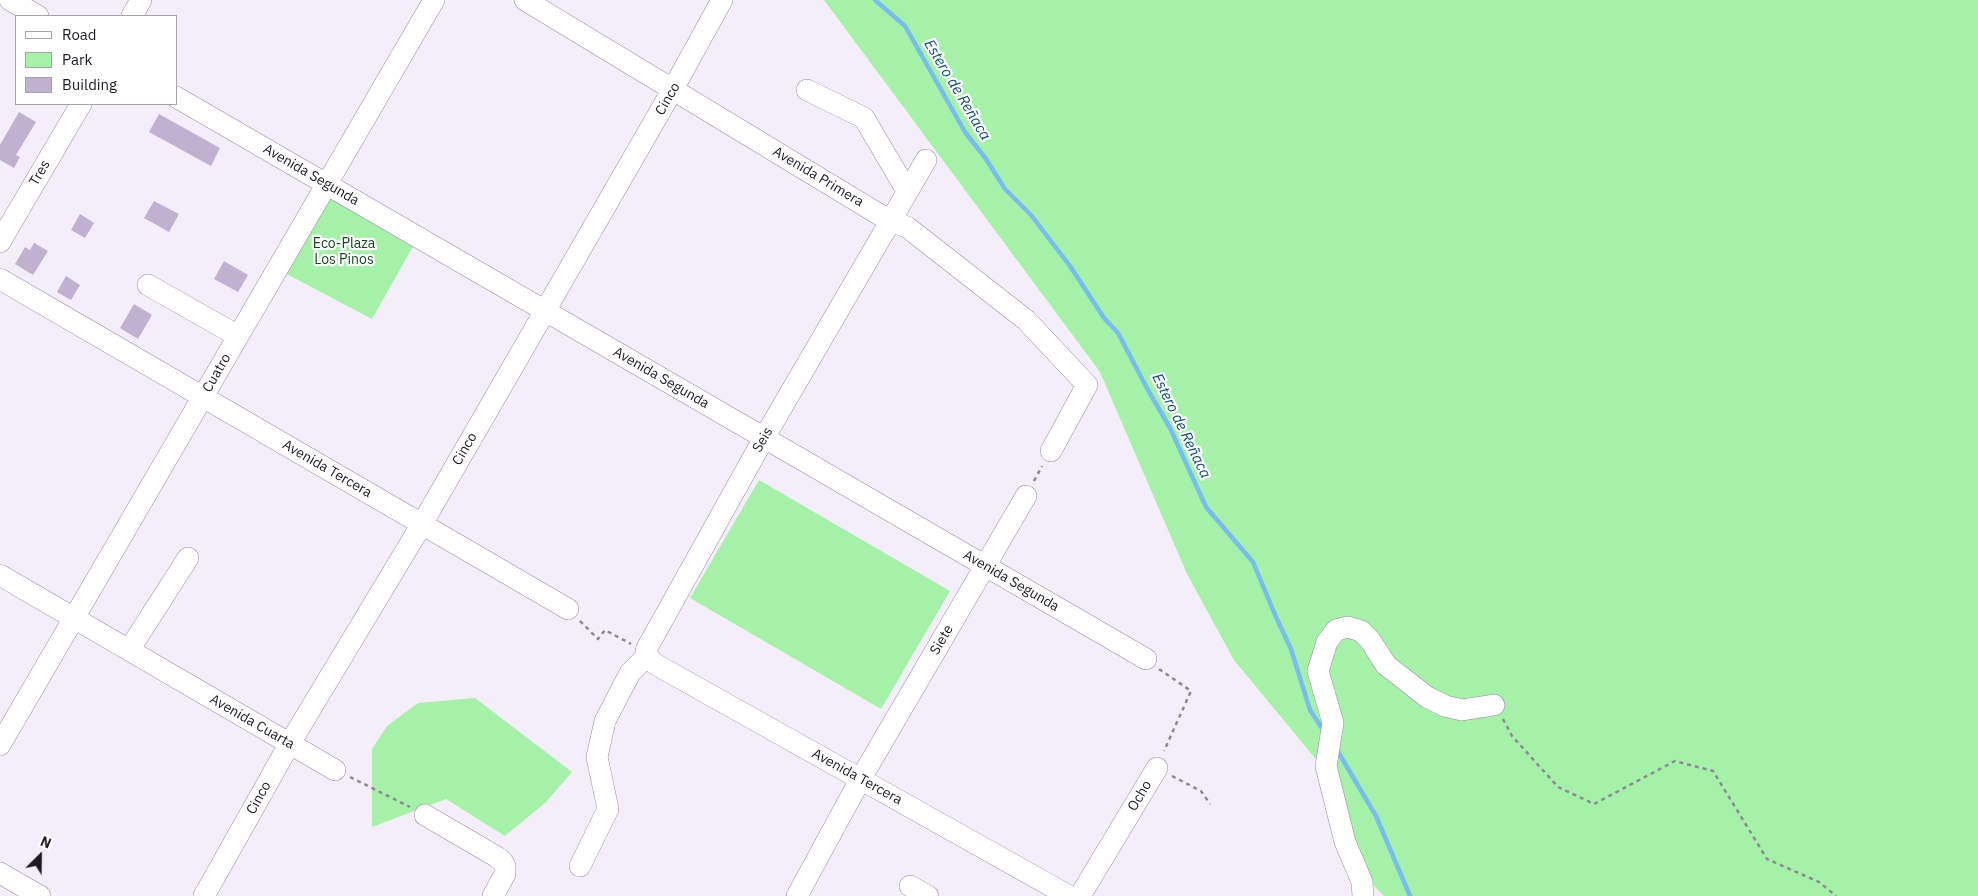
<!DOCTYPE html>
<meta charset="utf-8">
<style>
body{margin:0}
#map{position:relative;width:1978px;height:896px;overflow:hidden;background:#f4eefb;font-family:"IBM Plex Sans",sans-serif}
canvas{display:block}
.legend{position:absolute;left:15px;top:15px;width:162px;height:90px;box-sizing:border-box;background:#fff;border:1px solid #a5a3a7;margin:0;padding:6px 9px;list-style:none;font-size:15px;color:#1e1824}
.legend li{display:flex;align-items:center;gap:10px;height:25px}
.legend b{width:25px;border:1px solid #a5a3a7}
.north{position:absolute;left:15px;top:831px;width:50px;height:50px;-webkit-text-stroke:4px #fff;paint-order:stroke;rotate:23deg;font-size:14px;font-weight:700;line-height:20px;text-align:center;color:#1e1824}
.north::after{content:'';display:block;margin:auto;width:18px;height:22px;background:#1e1824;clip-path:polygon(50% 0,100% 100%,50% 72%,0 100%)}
</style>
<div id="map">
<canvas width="1978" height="896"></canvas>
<ul class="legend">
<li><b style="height:6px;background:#fff"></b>Road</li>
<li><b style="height:14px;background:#a5f1a8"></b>Park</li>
<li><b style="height:14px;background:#c0b1d1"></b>Building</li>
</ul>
<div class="north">N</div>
</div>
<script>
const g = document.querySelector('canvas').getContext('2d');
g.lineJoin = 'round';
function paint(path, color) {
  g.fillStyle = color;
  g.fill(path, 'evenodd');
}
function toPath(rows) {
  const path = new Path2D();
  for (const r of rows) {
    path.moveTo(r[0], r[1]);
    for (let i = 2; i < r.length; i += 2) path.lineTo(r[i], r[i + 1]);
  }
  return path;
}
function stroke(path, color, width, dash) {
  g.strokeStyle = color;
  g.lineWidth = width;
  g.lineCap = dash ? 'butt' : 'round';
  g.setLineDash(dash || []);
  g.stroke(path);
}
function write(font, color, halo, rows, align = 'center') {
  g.font = font + ' "IBM Plex Sans",sans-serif';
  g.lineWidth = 4.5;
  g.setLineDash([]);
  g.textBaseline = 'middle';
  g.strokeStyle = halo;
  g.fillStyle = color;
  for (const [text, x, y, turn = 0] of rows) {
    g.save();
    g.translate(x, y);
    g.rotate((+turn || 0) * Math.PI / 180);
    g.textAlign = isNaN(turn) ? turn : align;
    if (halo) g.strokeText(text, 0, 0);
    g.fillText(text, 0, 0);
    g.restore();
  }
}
const green = toPath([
 [824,0,1978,0,1978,896,1384,896,1374,886,1324,769,1234,660,1187,574,1100,372],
 [328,188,416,241,372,319,281,271],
 [759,480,950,591,881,709,690,598],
 [475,698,572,772,545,803,505,836,446,799,372,827,372,749,387,726,418,703]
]);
const stream = toPath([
 [875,0,905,26,965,132,986,159,1005,189,1031,215,1070,266,1104,318,1118,333,1148,390,1170,428,1206,507,1253,562,1276,617,1291,649,1310,710,1324,731],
 [1337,750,1376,816,1410,896]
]);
const building = toPath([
 [19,112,36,122,16,155,20,157,14,168,0,160,0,145],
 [159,114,220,148,211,166,149,132],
 [154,201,179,214,169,232,144,218],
 [80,214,94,223,85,238,71,230],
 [34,243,48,251,33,275,15,264,25,247,30,250],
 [224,261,248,275,238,292,214,279],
 [66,276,80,285,71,300,57,292],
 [134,304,152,315,138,339,120,328]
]);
const path = toPath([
 [1034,481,1042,466],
 [580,621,598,639,605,630,631,644],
 [1159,669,1191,691,1164,751],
 [1503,719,1512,736,1558,787,1594,804,1675,761,1713,771,1767,859,1819,882,1836,896],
 [1172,776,1201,791,1210,804],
 [350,777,410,807]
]);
const minor = toPath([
 [10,0,38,16],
 [525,0,890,221,907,227,1026,320,1087,385,1051,451],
 [132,16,141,0],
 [807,90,864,118,907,191],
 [176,97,1146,659],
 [0,242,81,104],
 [0,279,568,609],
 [148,285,238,336],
 [0,575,335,770],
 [129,650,188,558],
 [647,656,655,664,1069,896],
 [0,745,434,0],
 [425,815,497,857,502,861,505,866,505,874,493,896],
 [580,866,608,809,597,757,605,721,630,673,647,656,646,651,647,648,764,438,926,160],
 [0,873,40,896],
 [910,886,928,896],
 [204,896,290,743,422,524,545,311,673,89,722,0],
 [797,896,860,780,1026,496],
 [1080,896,1157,768],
 [1363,896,1362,882,1345,842,1326,766,1333,723,1318,671,1327,642,1336,630,1348,627,1361,631,1370,640,1386,665,1427,697,1445,706,1462,710,1494,705]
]);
const streetNames = [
 ["Cinco",668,99,-60],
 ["Tres",40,173,-60],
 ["Avenida Segunda",311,175,30],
 ["Avenida Primera",818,177,31],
 ["Cuatro",217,373,-60],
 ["Avenida Segunda",661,378,30],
 ["Seis",763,440,-60],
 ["Cinco",465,449,-60],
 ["Avenida Tercera",327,469,30],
 ["Avenida Segunda",1011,581,30],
 ["Siete",942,640,-60],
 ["Avenida Cuarta",252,722,30],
 ["Avenida Tercera",857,777,29],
 ["Ocho",1140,796,-59],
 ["Cinco",259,798,-61]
];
const parkNames = [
 ["Eco-Plaza",344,244],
 ["Los Pinos",344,260]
];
const waterNames = [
 ["Estero de Reñaca",957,90,59],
 ["Estero de Reñaca",1181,426,64]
];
paint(green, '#a5f1a8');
stroke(stream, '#78bcf1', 4.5);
paint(building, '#c0b1d1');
stroke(minor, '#998aa9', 22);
stroke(path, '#8f8996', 2.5, [4, 4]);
stroke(minor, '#fff', 21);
write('14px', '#1e1824', '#fff', streetNames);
write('14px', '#134a1b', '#fff', parkNames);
write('italic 15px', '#054d78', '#fff', waterNames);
</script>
